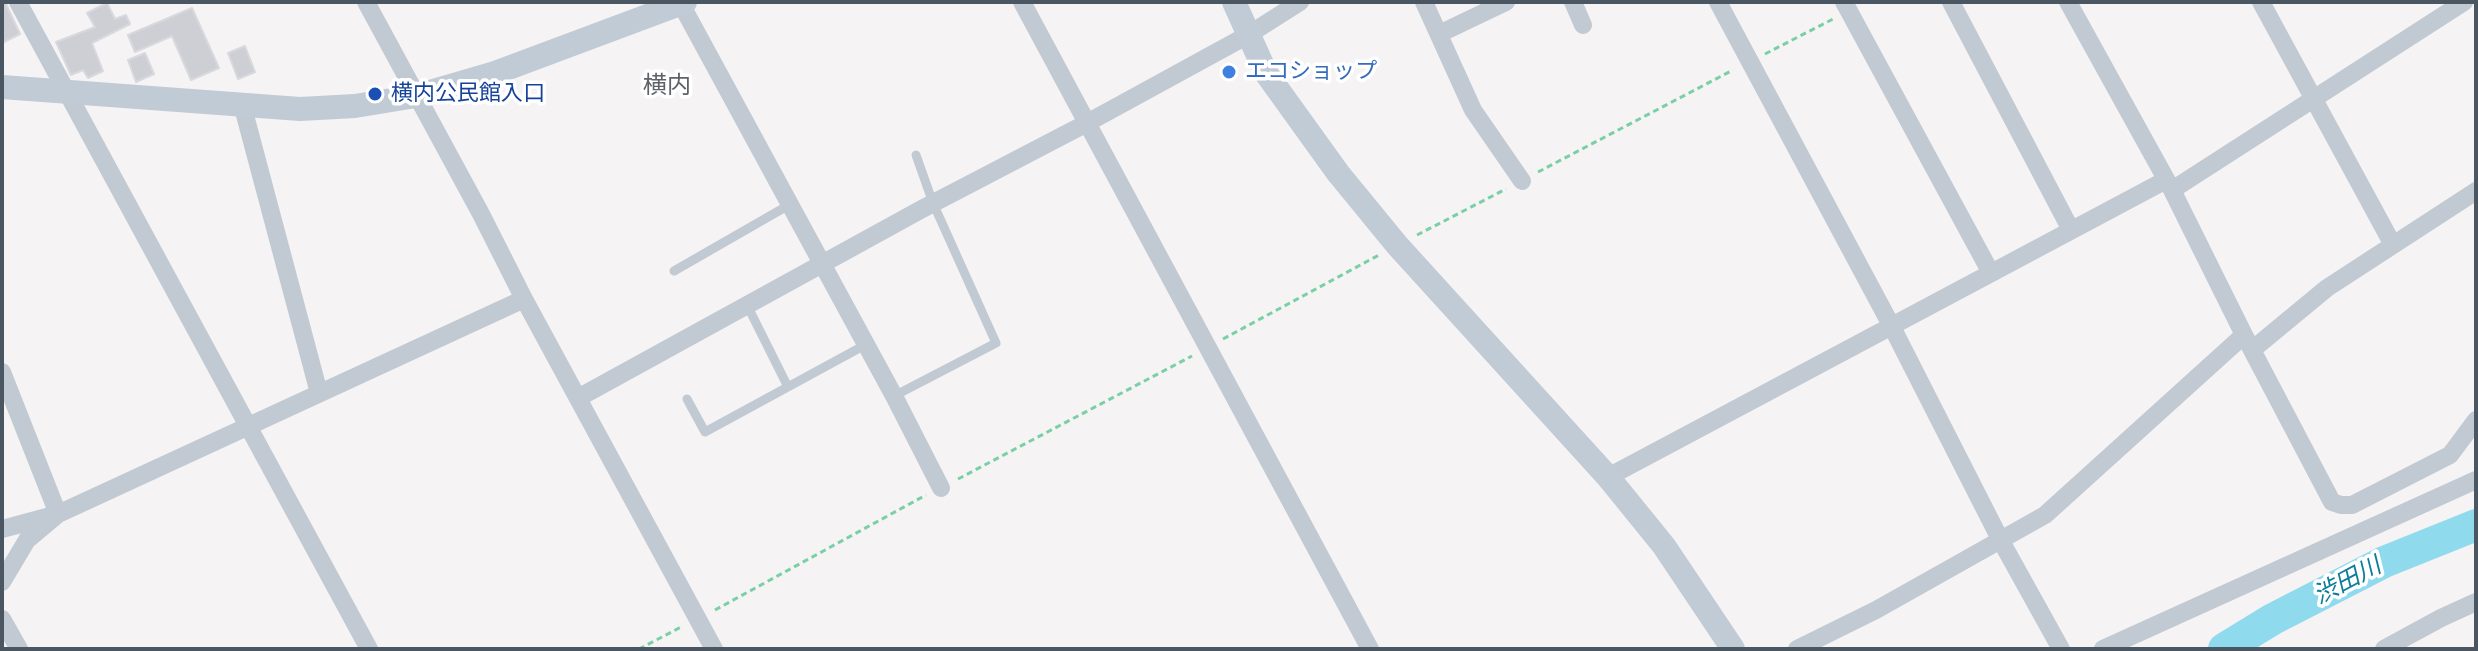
<!DOCTYPE html>
<meta charset="utf-8">
<style>
body{margin:0}
#map{position:relative;width:2478px;height:651px;overflow:hidden;background:#f5f3f3;font-family:"Sofia Sans Condensed",sans-serif}
canvas{display:block}
.frame{position:absolute;inset:0;border:4px solid #4a5661;pointer-events:none}
</style>
<div id="map">
<canvas width="2478" height="651"></canvas>
<div class="frame"></div>
</div>
<script>
const g = document.querySelector('canvas').getContext('2d');
g.lineJoin = 'round';
function toPath(rows) {
  const path = new Path2D();
  for (const r of rows) {
    path.moveTo(r[0], r[1]);
    for (let i = 2; i < r.length; i += 2) path.lineTo(r[i], r[i + 1]);
  }
  return path;
}
function stroke(path, color, width, dash) {
  g.strokeStyle = color;
  g.lineWidth = width;
  g.lineCap = dash ? 'butt' : 'round';
  g.setLineDash(dash || []);
  g.stroke(path);
}
function paint(path, color) {
  g.fillStyle = color;
  g.fill(path, 'evenodd');
}
function write(font, color, halo, rows, align = 'center') {
  g.font = font + ' "Sofia Sans Condensed","Noto Sans JP",sans-serif';
  g.lineWidth = 7;
  g.setLineDash([]);
  g.textBaseline = 'middle';
  g.strokeStyle = halo;
  g.fillStyle = color;
  for (const [text, x, y, turn = 0] of rows) {
    g.save();
    g.translate(x, y);
    g.rotate((+turn || 0) * Math.PI / 180);
    g.textAlign = isNaN(turn) ? turn : align;
    if (halo) g.strokeText(text, 0, 0);
    g.fillText(text, 0, 0);
    g.restore();
  }
}
const river = toPath([
 [2224,649,2273,619,2384,562,2476,525]
]);
const building = toPath([
 [2,2,5,2,20,34,2,43,2,2],
 [107,3,115,19,126,15,130,24,92,43,103,71,88,78,83,70,71,75,56,42,95,27,87,13,107,3],
 [192,8,219,68,191,80,172,36,135,52,128,35,192,8],
 [245,46,255,72,238,79,228,53,245,46],
 [145,53,154,74,136,82,128,60,145,53]
]);
const path = toPath([
 [1765,54,1833,19],
 [1538,172,1733,70],
 [1417,235,1506,189],
 [1223,339,1379,255],
 [958,479,1192,356],
 [715,610,926,495],
 [639,649,683,626]
]);
const lane = toPath([
 [674,271,789,205],
 [747,305,788,387],
 [894,396,996,343,933,203,916,155],
 [687,399,705,432,865,345]
]);
const street = toPath([
 [18,2,369,649],
 [366,2,481,214,524,299,714,649],
 [1022,2,1370,649],
 [1424,2,1473,110,1522,181],
 [1573,2,1583,25],
 [1718,2,1891,325,2001,541,2061,649],
 [1844,2,1991,273],
 [1951,2,2071,230],
 [2068,2,2172,190,2244,335],
 [2261,2,2393,245],
 [681,4,894,396,941,488],
 [1439,34,1506,2],
 [242,104,319,393],
 [2172,190,2464,2],
 [2252,350,2332,502,2341,505,2352,505,2450,455,2476,420],
 [2,372,58,514,27,540,2,582],
 [578,398,922,209,1087,123,1248,35,1300,2],
 [1608,477,2166,180],
 [2,529,58,514,524,299],
 [2,619,19,649],
 [1797,649,1876,610,2045,515,2244,335,2252,350,2327,288,2476,191],
 [2103,649,2476,480],
 [2384,649,2441,618,2476,602]
]);
const secondary = toPath([
 [1234,2,1266,73,1338,173,1397,245,1608,477,1664,546,1733,649],
 [2,87,300,109,355,106,416,96,495,73,685,2]
]);
const markers = [
 [1229,72,8,"#3f7fe0"],
 [375,94,8,"#1a4fb4"]
];
const shopNames = [
 ["エコショップ",1245,72]
];
const transitNames = [
 ["横内公民館入口",391,94]
];
const neighbourhoodNames = [
 ["横内",667,87]
];
const waterNames = [
 ["渋田川",2348,582,-28]
];
stroke(river, '#90daee', 32);
paint(building, '#cdcfd5');
stroke(building, '#d7d9de', 2);
stroke(path, '#7ad0a6', 3, [6, 4]);
stroke(lane, '#c1cad2', 9);
stroke(street, '#c1cad2', 18);
stroke(secondary, '#c1cbd6', 24);
for (const [x, y, r, color] of markers) {
  const dot = new Path2D();
  dot.arc(x, y, r, 0, 2 * Math.PI);
  g.fillStyle = color;
  g.fill(dot);
  stroke(dot, '#fff', 3);
}
write('22px', '#366cbe', '#fff', shopNames, 'left');
write('22px', '#164399', '#fff', transitNames, 'left');
write('24px', '#5f6368', '#fff', neighbourhoodNames);
write('italic 24px', '#0c7c9b', '#fff', waterNames);
</script>
